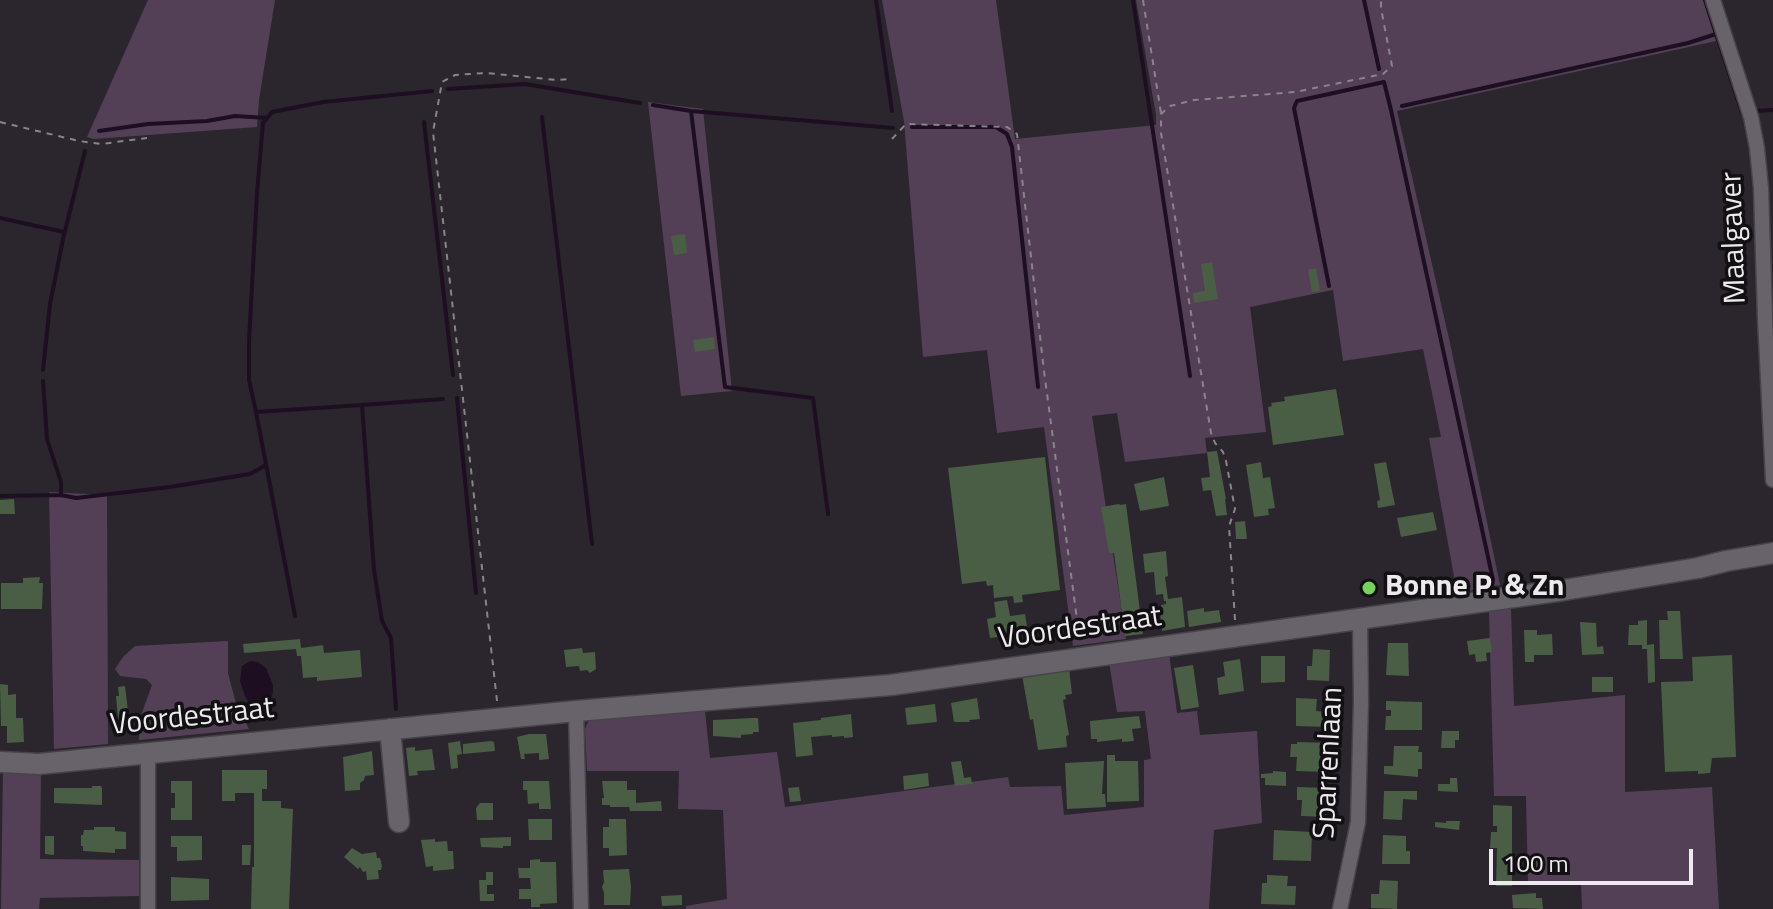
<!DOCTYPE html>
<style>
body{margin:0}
#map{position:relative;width:1773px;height:909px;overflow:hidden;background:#2b262d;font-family:"Titillium Web",sans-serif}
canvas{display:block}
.scale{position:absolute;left:1489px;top:849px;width:204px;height:36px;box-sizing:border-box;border:4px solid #ede9ee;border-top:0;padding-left:10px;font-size:24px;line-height:28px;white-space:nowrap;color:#ede9ee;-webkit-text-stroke:6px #121013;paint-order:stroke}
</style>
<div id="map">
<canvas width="1773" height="909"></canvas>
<div class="scale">100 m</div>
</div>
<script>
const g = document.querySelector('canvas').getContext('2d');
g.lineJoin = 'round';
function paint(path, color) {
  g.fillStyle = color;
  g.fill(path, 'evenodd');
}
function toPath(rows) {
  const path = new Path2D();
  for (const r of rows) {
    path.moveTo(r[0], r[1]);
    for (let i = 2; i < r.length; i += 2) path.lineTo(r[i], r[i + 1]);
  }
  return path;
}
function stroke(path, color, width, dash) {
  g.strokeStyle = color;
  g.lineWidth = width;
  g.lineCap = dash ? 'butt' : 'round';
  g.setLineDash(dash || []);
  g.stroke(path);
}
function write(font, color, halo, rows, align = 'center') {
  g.font = font + ' "Titillium Web",sans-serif';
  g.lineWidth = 7;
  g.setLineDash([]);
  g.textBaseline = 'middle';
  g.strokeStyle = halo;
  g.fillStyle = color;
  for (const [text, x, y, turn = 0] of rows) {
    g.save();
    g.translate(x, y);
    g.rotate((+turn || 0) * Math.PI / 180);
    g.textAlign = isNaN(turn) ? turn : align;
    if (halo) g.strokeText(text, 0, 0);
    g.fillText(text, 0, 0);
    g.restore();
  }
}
const green = toPath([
 [148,0,275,0,259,100,257,127,94,139,87,137],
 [882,0,996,0,1015,139,1156,125,1156,115,1136,0,1703,0,1716,41,1397,111,1450,343,1500,585,1457,593,1429,438,1441,437,1423,349,1343,361,1333,290,1250,307,1266,432,1205,438,1207,453,1125,462,1117,413,1092,416,1126,639,1073,646,1044,427,997,433,987,350,923,357,904,121],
 [648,102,703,109,732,391,681,396],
 [49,492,107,495,108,744,54,749],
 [1511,608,1514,706,1625,695,1625,792,1712,787,1719,909,1582,909,1581,883,1528,883,1526,796,1494,796,1489,612],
 [228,641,228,673,236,704,249,729,139,740,140,718,152,685,146,679,120,676,115,669,123,657,135,646],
 [1169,653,1177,713,1197,711,1200,735,1257,731,1262,823,1214,830,1209,909,686,909,686,906,727,899,723,810,678,809,679,771,587,771,585,729,588,722,597,717,705,711,710,758,777,752,785,807,1008,777,1010,787,1061,786,1064,815,1144,807,1144,760,1151,759,1145,711,1117,712,1109,662],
 [3,768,41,768,40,859,139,860,139,896,40,898,39,909,1,909]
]);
const water = toPath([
 [250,661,258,662,266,668,273,685,273,691,270,704,266,710,260,713,254,711,245,696,240,681,242,666]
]);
const stream = toPath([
 [876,0,892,111],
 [1133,0,1190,376],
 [1364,0,1379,69],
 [1705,0,1742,113],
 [448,89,525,84,640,103],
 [653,105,691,111,893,128],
 [1402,106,1688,43,1716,34],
 [691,111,725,387,813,398,828,514],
 [1754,111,1773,110],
 [542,117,592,544],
 [424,122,453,375],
 [912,127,996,127,1007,134,1012,147,1038,387],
 [99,131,148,124,207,121,235,116,267,118],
 [0,218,64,232],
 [1329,286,1294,108,1297,101,1384,82,1391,110,1493,580],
 [43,370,50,304,63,239,85,151],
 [43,381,47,439,61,482,61,495],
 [457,398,476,593],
 [362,405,443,399],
 [256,412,295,616],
 [0,496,61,495,76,498,170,487,250,474,266,465],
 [396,709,391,638,382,621,374,570,362,405,256,412,249,380,249,341,257,193,263,123,272,112,323,102,432,91]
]);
const building = toPath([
 [685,234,687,253,674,255,671,236],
 [1212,262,1218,299,1194,303,1193,293,1205,291,1201,264],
 [1316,268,1320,291,1312,292,1308,270],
 [714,337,715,349,695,352,693,340],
 [1336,389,1344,435,1273,445,1268,407,1272,406,1271,403,1285,401,1284,397],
 [1217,451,1226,499,1225,499,1227,515,1216,516,1211,490,1203,491,1201,478,1210,477,1207,452],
 [1045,457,1060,590,1022,595,1023,602,1014,603,1013,596,994,598,993,585,987,586,986,581,962,584,948,468],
 [1261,462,1263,478,1270,477,1275,508,1268,509,1269,515,1254,517,1246,465],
 [1386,462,1395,505,1378,508,1377,501,1380,500,1374,464],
 [1164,477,1169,506,1140,511,1134,484],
 [14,499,15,514,0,514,0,500],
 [1119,504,1120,505,1126,504,1143,634,1125,636,1114,553,1109,553,1101,507],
 [1433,512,1437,530,1401,537,1397,518],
 [1245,521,1247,539,1236,539,1235,522],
 [1166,551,1168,576,1165,577,1168,599,1182,597,1185,627,1162,631,1160,613,1162,613,1161,605,1166,604,1166,601,1164,601,1163,594,1156,595,1154,572,1145,573,1143,554],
 [40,577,39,583,43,583,42,609,1,609,1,583,23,583,23,578],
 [1007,600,1010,616,1025,614,1028,633,990,638,987,619,996,617,994,602],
 [1204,608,1204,612,1219,610,1221,622,1189,627,1187,611],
 [1667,611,1680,611,1683,659,1660,659,1659,620,1668,620],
 [1647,620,1647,645,1654,644,1655,674,1655,682,1648,683,1647,649,1642,649,1642,645,1628,645,1629,625,1638,625,1638,621],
 [1580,622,1596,623,1597,647,1603,646,1604,654,1582,655],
 [1524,630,1537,630,1537,635,1552,634,1553,655,1534,655,1534,662,1525,662],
 [1490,638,1492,652,1486,653,1487,661,1476,662,1475,654,1469,655,1467,641],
 [300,639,301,648,323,645,324,653,360,650,362,677,317,681,317,677,303,678,301,656,297,656,296,649,244,653,243,644],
 [1388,643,1408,643,1409,676,1386,675],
 [582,648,583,653,595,652,596,669,590,673,587,670,580,671,579,666,566,667,564,650],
 [1313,649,1330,650,1329,681,1307,680,1307,666,1312,666],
 [1732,655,1736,757,1712,758,1710,773,1698,774,1698,771,1665,772,1661,682,1693,681,1692,657],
 [1261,656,1285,656,1285,682,1261,683],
 [1240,659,1244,691,1219,695,1217,678,1225,676,1223,662],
 [1193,665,1199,707,1181,710,1174,668],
 [1069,668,1072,694,1065,695,1066,699,1063,700,1069,735,1066,736,1067,747,1038,750,1033,719,1030,720,1022,675],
 [1592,677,1613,677,1613,692,1592,692],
 [0,684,8,685,8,695,16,694,16,718,23,718,24,742,7,743,7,726,1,726],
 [125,686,130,728,119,729,116,696,119,696,118,687],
 [977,698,980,719,969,720,970,722,954,722,951,703],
 [1296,698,1317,699,1316,711,1328,712,1327,727,1296,726],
 [1386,701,1422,702,1422,730,1385,730,1386,716,1391,716,1391,710,1386,710],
 [935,704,937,722,907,725,905,708],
 [851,714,853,737,844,738,844,736,832,737,832,735,811,737,813,755,796,757,793,723,821,720,821,718],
 [1139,716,1141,728,1132,729,1134,741,1122,742,1122,739,1097,742,1097,739,1091,739,1090,721],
 [753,718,758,718,759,732,753,732,753,734,741,735,741,738,713,736,713,720],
 [1442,731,1459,731,1459,740,1455,740,1455,748,1441,748],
 [529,734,546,734,549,759,539,760,539,753,524,754,525,759,521,759,517,737],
 [460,741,462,754,457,755,458,768,451,769,448,743],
 [491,741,494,742,495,751,463,754,463,744],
 [1297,742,1329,743,1327,772,1296,771,1297,757,1290,757,1291,744,1297,744],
 [1394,746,1419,746,1418,752,1422,752,1422,769,1418,769,1418,777,1384,774,1384,766,1393,766],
 [415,747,415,751,432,749,435,770,417,771,418,775,409,776,406,748],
 [372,751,374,775,365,776,364,780,360,783,360,790,345,791,343,757],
 [1107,755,1115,755,1115,761,1138,761,1139,801,1107,802],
 [961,761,964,778,971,777,972,784,955,786,951,762],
 [1104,761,1102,794,1105,794,1106,807,1067,809,1065,763],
 [222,770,267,770,267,789,262,789,262,801,281,801,281,808,293,809,289,909,251,909,252,867,254,867,254,793,235,793,235,801,222,801],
 [1273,771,1286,772,1286,786,1265,785,1265,778,1261,778,1261,774,1273,773],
 [928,773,929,786,904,790,903,776],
 [1450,778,1457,778,1458,792,1438,791,1438,784,1450,784],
 [171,781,192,781,192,820,171,820,171,808,175,808,175,793,171,793],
 [523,781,549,781,551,809,539,809,539,803,528,804,527,790,523,790],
 [602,781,627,781,627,790,636,790,636,803,661,801,662,811,630,811,629,807,610,807,610,805,602,805,602,798,604,798],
 [92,786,101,786,102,788,102,805,54,803,54,788,92,788],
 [799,787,801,801,790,802,788,788],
 [1297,787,1327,788,1326,817,1301,816,1302,800,1297,800],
 [1384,791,1417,791,1417,800,1403,799,1402,820,1383,819],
 [480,803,493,803,493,820,477,820,476,808],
 [1493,805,1512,806,1512,886,1496,886,1497,848,1490,848,1491,832,1497,832,1497,826,1493,826],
 [528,819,552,819,552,840,529,840],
 [609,819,626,819,627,855,609,856,609,848,603,848,603,827,609,827],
 [1446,821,1460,821,1459,830,1435,827,1435,822,1446,823],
 [94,827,115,827,115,831,126,832,126,849,115,849,115,853,83,851,83,846,81,846,81,835,83,835,84,830,94,830],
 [1274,830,1312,832,1311,861,1273,860],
 [1383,835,1406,836,1406,851,1410,851,1410,864,1382,864],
 [45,836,54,836,54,855,45,854],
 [171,836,202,836,202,860,177,861,177,847,171,847],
 [511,837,511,846,503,846,503,848,481,847,480,838],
 [435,839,435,842,447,841,448,851,453,851,454,869,433,871,433,866,426,867,421,840],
 [242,845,251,845,250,865,242,865],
 [352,848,362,854,376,852,377,858,380,858,382,866,381,870,378,870,379,879,367,880,366,871,363,872,360,867,358,869,344,857],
 [540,859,540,862,556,862,557,903,540,904,540,907,531,907,531,899,519,899,519,889,531,889,530,878,519,878,518,868,530,868,530,860],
 [629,869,631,887,630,905,604,905,604,893,602,887,604,882,603,870],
 [486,872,493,872,493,885,487,885,487,894,494,894,494,901,480,901,479,880,486,880],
 [1267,875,1288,876,1287,886,1296,886,1295,905,1261,904,1262,883,1267,883],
 [171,877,209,879,209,900,171,901],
 [1380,880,1398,881,1397,909,1371,908,1371,894,1379,894],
 [1536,893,1536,898,1542,898,1543,909,1513,908,1512,895],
 [682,895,682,905,662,906,661,896]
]);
const path = toPath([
 [1143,0,1161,113],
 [0,122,79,141,101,144,147,138],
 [892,139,906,124,1007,127,1017,134,1044,371,1080,642],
 [1235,620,1229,526,1235,509,1226,461,1223,452,1215,443,1211,433,1161,133,1161,114,1170,106,1194,100,1295,92,1383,74,1392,66,1381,8,1381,0],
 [497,701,433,132,442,82,455,75,486,73,557,80,569,79]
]);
const street = toPath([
 [1713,0,1751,117,1757,148,1761,188,1765,318,1773,480],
 [576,711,581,909],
 [148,753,148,909],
 [1340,909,1358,822,1361,700,1360,620]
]);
const secondary = toPath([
 [390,729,399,822],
 [0,762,39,764,576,711,891,685,1564,590,1698,568,1726,561,1773,553]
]);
const markers = [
 [1369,588,8,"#75d25b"]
];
const streetNames = [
 ["Maalgaver",1735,238,-92],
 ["Voordestraat",1080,629,-8],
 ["Voordestraat",192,718,-6],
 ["Sparrenlaan",1330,763,-87]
];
const poiNames = [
 ["Bonne P. & Zn",1385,588]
];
paint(green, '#534057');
paint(water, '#1e0e22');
stroke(stream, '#1e0e22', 4);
paint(building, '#4a5d45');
stroke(street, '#484349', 17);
stroke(secondary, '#484349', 23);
stroke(path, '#89848a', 2, [6, 6]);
stroke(street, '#68626a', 14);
stroke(secondary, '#68626a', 20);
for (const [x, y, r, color] of markers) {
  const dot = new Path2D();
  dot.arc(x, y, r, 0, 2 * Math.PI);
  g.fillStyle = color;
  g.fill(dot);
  stroke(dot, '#121013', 3);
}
write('30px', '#ede9ee', '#121013', streetNames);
write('bold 30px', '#ede9ee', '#121013', poiNames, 'left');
</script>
